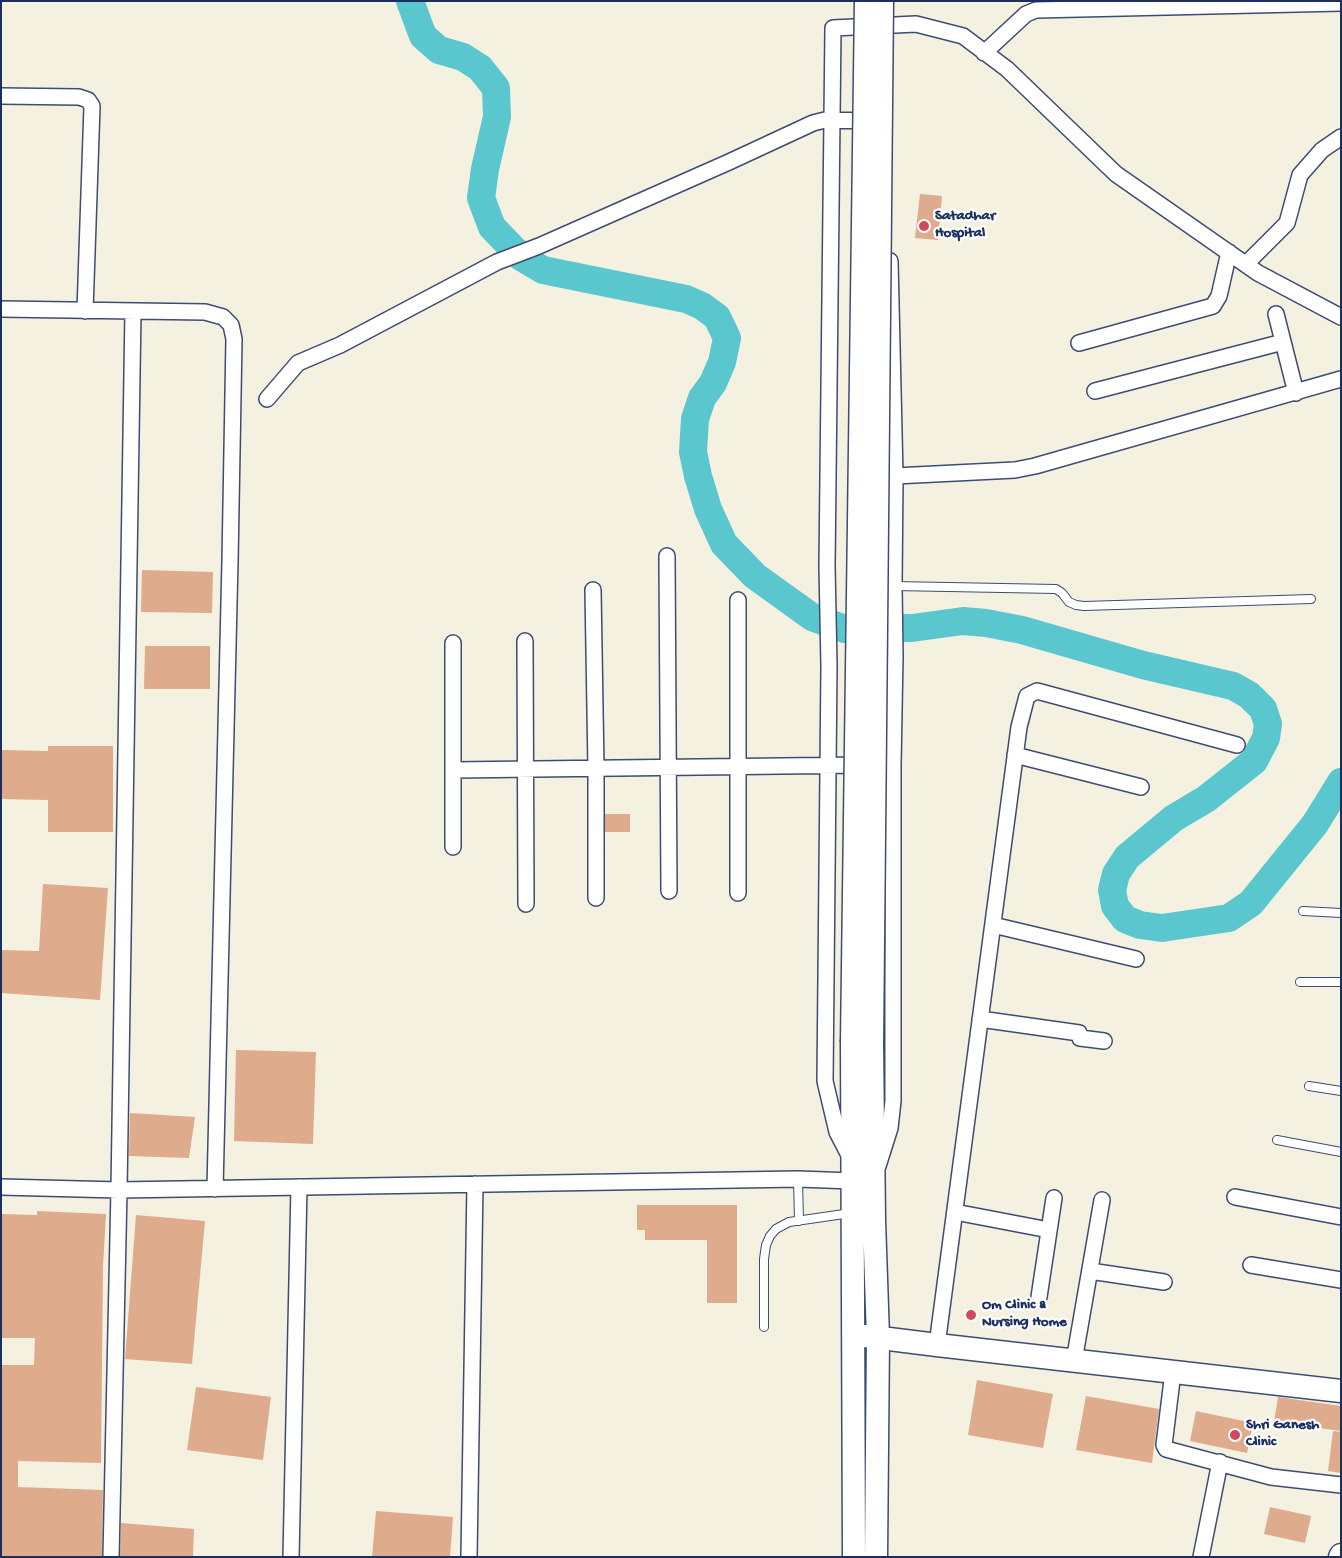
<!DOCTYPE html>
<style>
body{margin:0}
#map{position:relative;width:1342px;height:1558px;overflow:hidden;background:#f4f1e1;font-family:"Gochi Hand",sans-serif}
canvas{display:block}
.frame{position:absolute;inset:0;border:2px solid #1b2f5e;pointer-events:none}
</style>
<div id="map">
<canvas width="1342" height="1558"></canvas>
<div class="frame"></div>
</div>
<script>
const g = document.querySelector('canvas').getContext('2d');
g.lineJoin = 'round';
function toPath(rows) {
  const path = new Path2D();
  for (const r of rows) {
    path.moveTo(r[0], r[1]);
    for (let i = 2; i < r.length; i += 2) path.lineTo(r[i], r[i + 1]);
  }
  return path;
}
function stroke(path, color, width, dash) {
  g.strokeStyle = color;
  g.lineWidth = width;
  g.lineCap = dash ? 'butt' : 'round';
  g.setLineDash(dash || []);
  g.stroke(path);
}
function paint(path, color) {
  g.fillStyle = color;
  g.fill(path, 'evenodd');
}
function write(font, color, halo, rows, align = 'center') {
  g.font = font + ' "Gochi Hand",sans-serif';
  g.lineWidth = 4.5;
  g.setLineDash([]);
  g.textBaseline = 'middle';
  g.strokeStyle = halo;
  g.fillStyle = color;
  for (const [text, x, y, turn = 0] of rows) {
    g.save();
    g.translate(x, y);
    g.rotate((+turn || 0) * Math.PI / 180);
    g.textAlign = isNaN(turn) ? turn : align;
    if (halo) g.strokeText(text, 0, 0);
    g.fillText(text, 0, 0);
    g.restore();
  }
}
const river = toPath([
 [410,1,423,36,439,50,463,57,480,68,496,88,497,117,485,169,481,198,492,227,521,257,543,270,686,299,702,306,717,317,727,338,722,362,713,383,702,398,695,419,693,452,698,476,708,509,724,544,755,576,812,617,845,629,912,628,963,621,986,623,1022,630,1143,665,1233,686,1249,695,1263,709,1268,724,1266,738,1254,761,1206,799,1174,818,1127,857,1116,874,1112,890,1115,906,1125,919,1140,925,1162,928,1229,918,1251,903,1315,824,1341,782]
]);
const building = toPath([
 [920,194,942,196,938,240,915,238],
 [142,570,213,572,212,613,141,612],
 [145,646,210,646,210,689,144,689],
 [48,746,113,746,113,832,48,832,48,800,1,799,1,750,48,751],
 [605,814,630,814,630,832,605,832],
 [43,884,108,888,100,1000,1,993,1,950,39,951],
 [236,1050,316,1052,313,1144,234,1141],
 [130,1113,195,1117,189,1158,129,1156],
 [637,1205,737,1205,737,1303,707,1303,707,1240,645,1240,645,1230,637,1230],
 [37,1211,106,1214,103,1267,101,1463,18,1461,18,1487,103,1490,102,1557,1,1556,1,1365,34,1365,35,1338,1,1338,1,1214,37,1215],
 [136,1215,205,1221,192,1364,125,1359],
 [977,1380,1053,1394,1043,1448,968,1435],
 [196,1387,271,1397,263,1460,187,1450],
 [1086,1396,1159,1409,1152,1463,1076,1450],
 [1278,1397,1341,1406,1341,1431,1274,1422],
 [1196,1411,1253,1423,1247,1453,1190,1441],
 [1333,1431,1341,1432,1341,1473,1328,1471],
 [1270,1507,1311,1516,1305,1543,1264,1534],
 [376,1511,453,1517,450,1557,372,1557],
 [121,1523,194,1529,193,1557,120,1557]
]);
const lane = toPath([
 [894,586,1056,589,1062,593,1069,602,1076,605,1084,606,1311,599],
 [1303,911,1341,913],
 [1300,982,1341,982],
 [1309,1086,1341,1091],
 [1277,1140,1341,1152],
 [798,1179,799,1221],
 [764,1327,764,1259,766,1245,770,1236,776,1229,789,1222,851,1213]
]);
const street = toPath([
 [984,53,1026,14,1036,10,1341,3],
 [1,96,79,97,88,100,92,106,85,311],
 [1246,264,1287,223,1300,175,1322,150,1341,137],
 [1,309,205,312,223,317,231,325,234,339,230,561,215,1189],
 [1276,314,1296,393],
 [1079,343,1213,306,1219,296,1229,252],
 [1095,391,1283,342],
 [267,399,298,363,340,345,497,262,539,246,729,162,813,123,825,120,873,121],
 [895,476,1015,470,1035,466,1341,379],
 [667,556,669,891],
 [593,590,596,769,596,898],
 [525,641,526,904],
 [453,643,453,847],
 [1015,755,1141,787],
 [453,770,864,765],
 [738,893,738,600],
 [993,925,1136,959],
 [980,1019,1079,1033,1080,1038,1104,1041],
 [850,1157,837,1132,825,1081,829,666,827,566,833,28,916,24,963,36,1007,69,1116,174,1258,273,1341,317],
 [878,1166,890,1128,893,1101,893,765,895,656,894,586,895,476,890,261],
 [1,1187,119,1190,798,1179,853,1181],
 [1235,1197,1341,1217],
 [955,1212,1049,1230],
 [1251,1265,1341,1280],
 [1090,1271,1164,1282],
 [1039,1297,1054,1198],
 [937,1345,1019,727,1027,696,1037,691,1237,745],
 [1074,1361,1102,1200],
 [1173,1372,1164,1445,1166,1449,1271,1477,1341,1485],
 [111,1557,119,1190,133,311],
 [291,1557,299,1187],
 [469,1557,475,1184],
 [1201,1557,1220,1462]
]);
const secondary = toPath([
 [852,1042,854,1557],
 [872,1043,874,1221,878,1337,876,1557],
 [865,1336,937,1345,1341,1391],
 [1340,1557,1341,1555]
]);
const secondaryBridge = toPath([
 [852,1042,866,1],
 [872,1043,882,1]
]);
const markers = [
 [924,226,6,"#d1495b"],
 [971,1315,6,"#d1495b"],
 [1235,1435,6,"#d1495b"]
];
const poiNames = [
 ["Satadhar",935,217],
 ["Hospital",935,234],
 ["Om Clinic &",982,1306],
 ["Nursing Home",982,1323],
 ["Shri Ganesh",1246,1426],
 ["Clinic",1246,1443]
];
stroke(river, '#5ac7cf', 28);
paint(building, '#deab8d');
stroke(lane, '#3c4c72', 10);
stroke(street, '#3c4c72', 18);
stroke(secondary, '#3c4c72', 25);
stroke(lane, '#fff', 8);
stroke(street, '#fff', 15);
stroke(secondary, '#fff', 22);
stroke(secondaryBridge, '#3c4c72', 25, []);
stroke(secondaryBridge, '#fff', 22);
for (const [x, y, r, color] of markers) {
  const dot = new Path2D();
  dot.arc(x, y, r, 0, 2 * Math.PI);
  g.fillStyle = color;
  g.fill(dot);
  stroke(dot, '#fff', 2);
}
write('bold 15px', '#1b2f5e', '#fff', poiNames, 'left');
</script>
